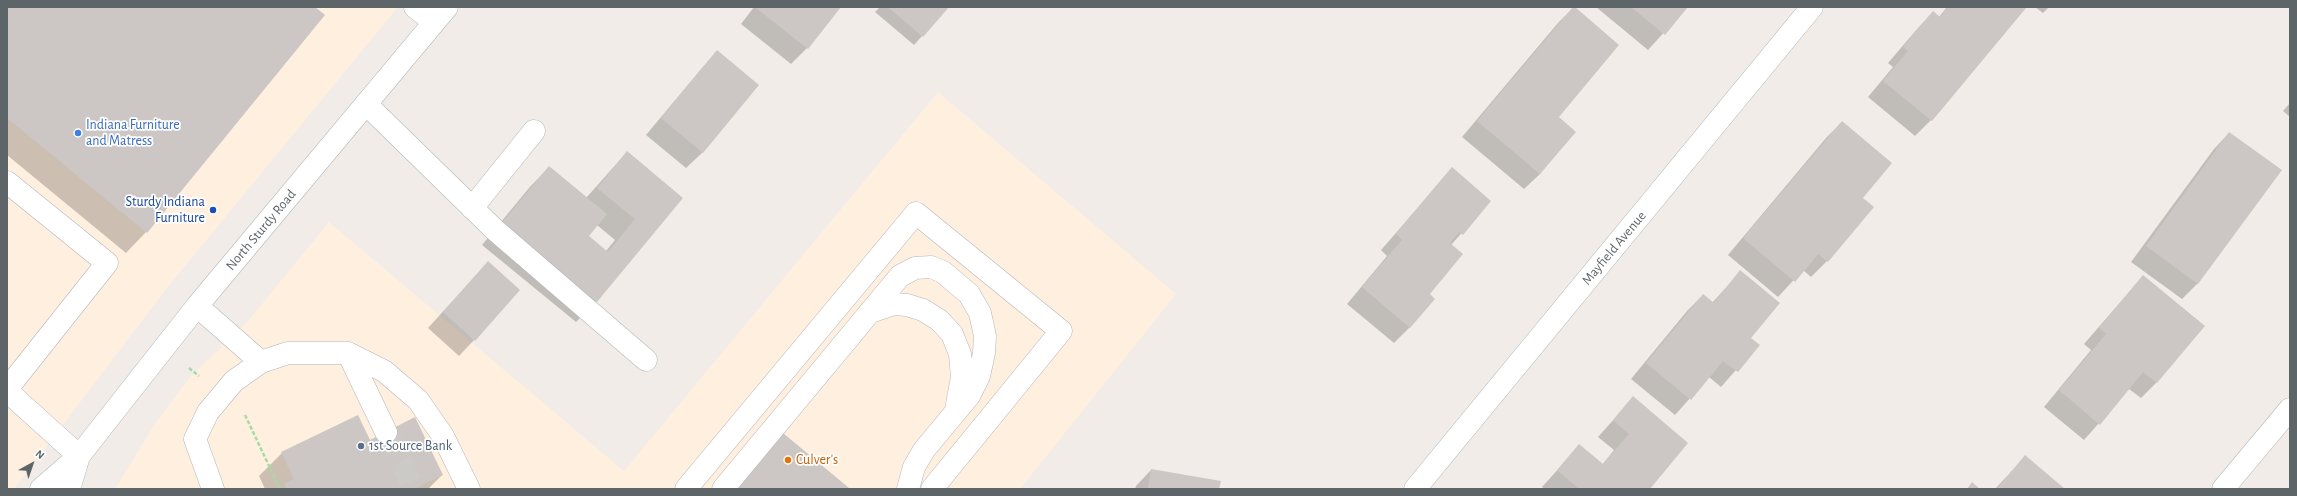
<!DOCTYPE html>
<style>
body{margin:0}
#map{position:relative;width:2297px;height:496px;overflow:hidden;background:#f1ece7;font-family:"Alegreya Sans",sans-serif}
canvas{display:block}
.frame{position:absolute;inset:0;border:8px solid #5e6568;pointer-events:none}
.north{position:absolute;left:12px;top:444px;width:40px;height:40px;-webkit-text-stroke:3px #fff;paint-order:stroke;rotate:40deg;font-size:11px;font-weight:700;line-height:16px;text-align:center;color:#5e6568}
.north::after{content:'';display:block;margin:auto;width:14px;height:18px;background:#5e6568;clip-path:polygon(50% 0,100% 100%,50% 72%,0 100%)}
</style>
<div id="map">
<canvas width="2297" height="496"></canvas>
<div class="frame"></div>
<div class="north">N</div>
</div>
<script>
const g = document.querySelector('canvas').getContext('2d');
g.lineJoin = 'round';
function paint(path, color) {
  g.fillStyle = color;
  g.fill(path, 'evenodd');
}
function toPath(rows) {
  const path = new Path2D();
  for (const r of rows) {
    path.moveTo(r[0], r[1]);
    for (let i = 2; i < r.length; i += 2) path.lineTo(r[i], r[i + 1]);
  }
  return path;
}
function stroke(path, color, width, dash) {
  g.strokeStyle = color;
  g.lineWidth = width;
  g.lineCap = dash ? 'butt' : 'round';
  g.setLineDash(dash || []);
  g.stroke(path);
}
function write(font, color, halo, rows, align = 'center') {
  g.font = font + ' "Alegreya Sans",sans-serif';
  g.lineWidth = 3.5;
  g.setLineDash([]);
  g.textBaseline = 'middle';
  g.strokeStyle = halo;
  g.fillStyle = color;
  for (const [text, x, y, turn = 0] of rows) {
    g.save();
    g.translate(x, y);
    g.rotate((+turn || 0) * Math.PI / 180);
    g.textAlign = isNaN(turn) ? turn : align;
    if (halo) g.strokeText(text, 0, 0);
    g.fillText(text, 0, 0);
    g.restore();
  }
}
const commercial = toPath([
 [7,7,398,7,167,288,14,489,7,489],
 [938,92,1176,294,1020,489,115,489,154,425,190,377,249,320,329,222,624,471]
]);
const shadow = toPath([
 [7,7,314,7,146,232,126,253,7,155],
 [754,7,840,7,807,48,791,64,741,24],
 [880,7,948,7,914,45,875,12],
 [1574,7,1557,117,1540,174,1524,189,1462,137,1558,23],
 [1596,7,1687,7,1648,50],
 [1947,7,2024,8,1931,120,1915,136,1868,97,1893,67,1888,63,1918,28,1933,12,1939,17],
 [2035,7,2049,7,2043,13],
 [717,52,758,85,702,153,686,168,646,135,702,68],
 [2290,103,2290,117,2283,111],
 [1842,122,1862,198,1827,261,1811,277,1803,270,1778,297,1728,255,1826,138],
 [2229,133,2198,283,2182,299,2131,262,2214,149],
 [627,152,682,198,596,302,576,322,482,245,529,188,549,167,586,198],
 [597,225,615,240,606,251,588,236],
 [1452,169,1490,201,1451,245,1429,294,1410,327,1394,343,1347,304,1387,256,1381,250],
 [488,262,474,340,459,356,428,328],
 [1741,271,1750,338,1758,345,1721,387,1709,377,1675,415,1631,379,1687,311,1703,295,1712,303],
 [2143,276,2157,382,2141,398,2129,389,2084,440,2044,407,2091,350,2084,344],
 [1633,398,1649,489,1545,489,1542,487,1579,446,1602,465,1614,450,1598,437],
 [369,441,442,475,428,489,265,489,259,476,282,453],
 [2025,457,2063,489,1995,489],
 [1151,470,1218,489,1135,489,1136,486]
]);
const building = toPath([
 [7,7,315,7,325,15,147,233,7,118],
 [755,7,841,7,808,49],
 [888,7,949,7,923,37],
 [1573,7,1575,7,1619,45,1559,117,1576,132,1540,174,1477,121],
 [1631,7,1688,7,1665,35],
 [1948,7,2026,8,1932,121,1883,81,1908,51,1903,47,1933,11,1940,17],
 [717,50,759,85,703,153,661,118],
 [1842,121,1892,163,1863,198,1874,207,1828,262,1818,254,1795,282,1743,238],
 [2229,132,2282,170,2198,284,2146,246],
 [627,151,683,198,597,302,501,224,549,166,607,214,589,236,608,252,635,219,597,188],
 [1452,167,1491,201,1463,235,1459,232,1450,243,1463,254,1430,294,1435,299,1410,328,1362,287,1402,240,1396,233],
 [488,261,520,290,475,341,443,312],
 [1740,270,1780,303,1751,338,1760,345,1738,372,1723,361,1691,400,1646,363,1703,294,1714,303],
 [2143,275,2205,326,2157,383,2143,372,2100,425,2059,390,2106,334,2099,328],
 [1633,396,1688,443,1650,489,1579,489,1557,470,1579,444,1603,464,1629,434,1613,420],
 [358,415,370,440,415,417,443,475,414,489,287,489,284,484,294,479,281,452],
 [783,433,849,488,848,489,737,489],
 [2025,455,2065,489,1997,489],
 [1151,469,1221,481,1219,489,1148,489],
 [1972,482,1980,489,1967,489]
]);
const minorTunnel = toPath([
 [386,432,414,489]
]);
const path = toPath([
 [189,368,199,376],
 [245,415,280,489]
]);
const minor = toPath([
 [415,7,434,22],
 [366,104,495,230,646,360],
 [7,182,107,263,7,389],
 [472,208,534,131],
 [197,306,261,362,234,381,208,412,195,439,213,489],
 [870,312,894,304,907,305,923,310,939,320,952,334,960,354,962,377,957,404],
 [348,353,386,432],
 [261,362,288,353,348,353,384,371,418,400,443,436,469,489],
 [7,391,79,456],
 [41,489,79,456,197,306,447,7],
 [69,489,79,456],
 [686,489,916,213,1061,331,932,489],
 [723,489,900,276,915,268,931,267,943,272,969,294,980,313,985,336,984,353,979,376,969,396,924,450,914,467,908,489],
 [1415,489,1812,7],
 [2223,489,2290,409]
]);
const markers = [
 [78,133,4,"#3f7fe0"],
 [213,210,4,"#1a4fb4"],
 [361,446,4,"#5c6f8a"],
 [788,460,4,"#e8710a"]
];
const shopNames = [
 ["Indiana Furniture",86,125],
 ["and Matress",86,141]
];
const transitNames = [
 ["Sturdy Indiana",205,202],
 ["Furniture",205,218]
];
const streetNames = [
 ["North Sturdy Road",261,230,-50],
 ["Mayfield Avenue",1614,248,-50]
];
const serviceNames = [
 ["1st Source Bank",369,446]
];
const foodNames = [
 ["Culver's",796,460]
];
paint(commercial, '#ffefde');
paint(shadow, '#0003');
paint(building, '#ccc7c4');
stroke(minorTunnel, '#cccac7', 22, [22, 11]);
stroke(minor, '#b2b7ba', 23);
stroke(path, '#a5dca5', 2.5, [4, 2]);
stroke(minor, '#fff', 22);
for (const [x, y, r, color] of markers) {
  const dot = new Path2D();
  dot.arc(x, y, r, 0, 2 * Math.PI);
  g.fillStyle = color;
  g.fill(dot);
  stroke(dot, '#fff', 1.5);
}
write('14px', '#366cbe', '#fff', shopNames, 'left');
write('14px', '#164399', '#fff', transitNames, 'right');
write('14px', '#5e6568', '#fff', streetNames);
write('14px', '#4e5e75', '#fff', serviceNames, 'left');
write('14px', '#c56008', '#fff', foodNames, 'left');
</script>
